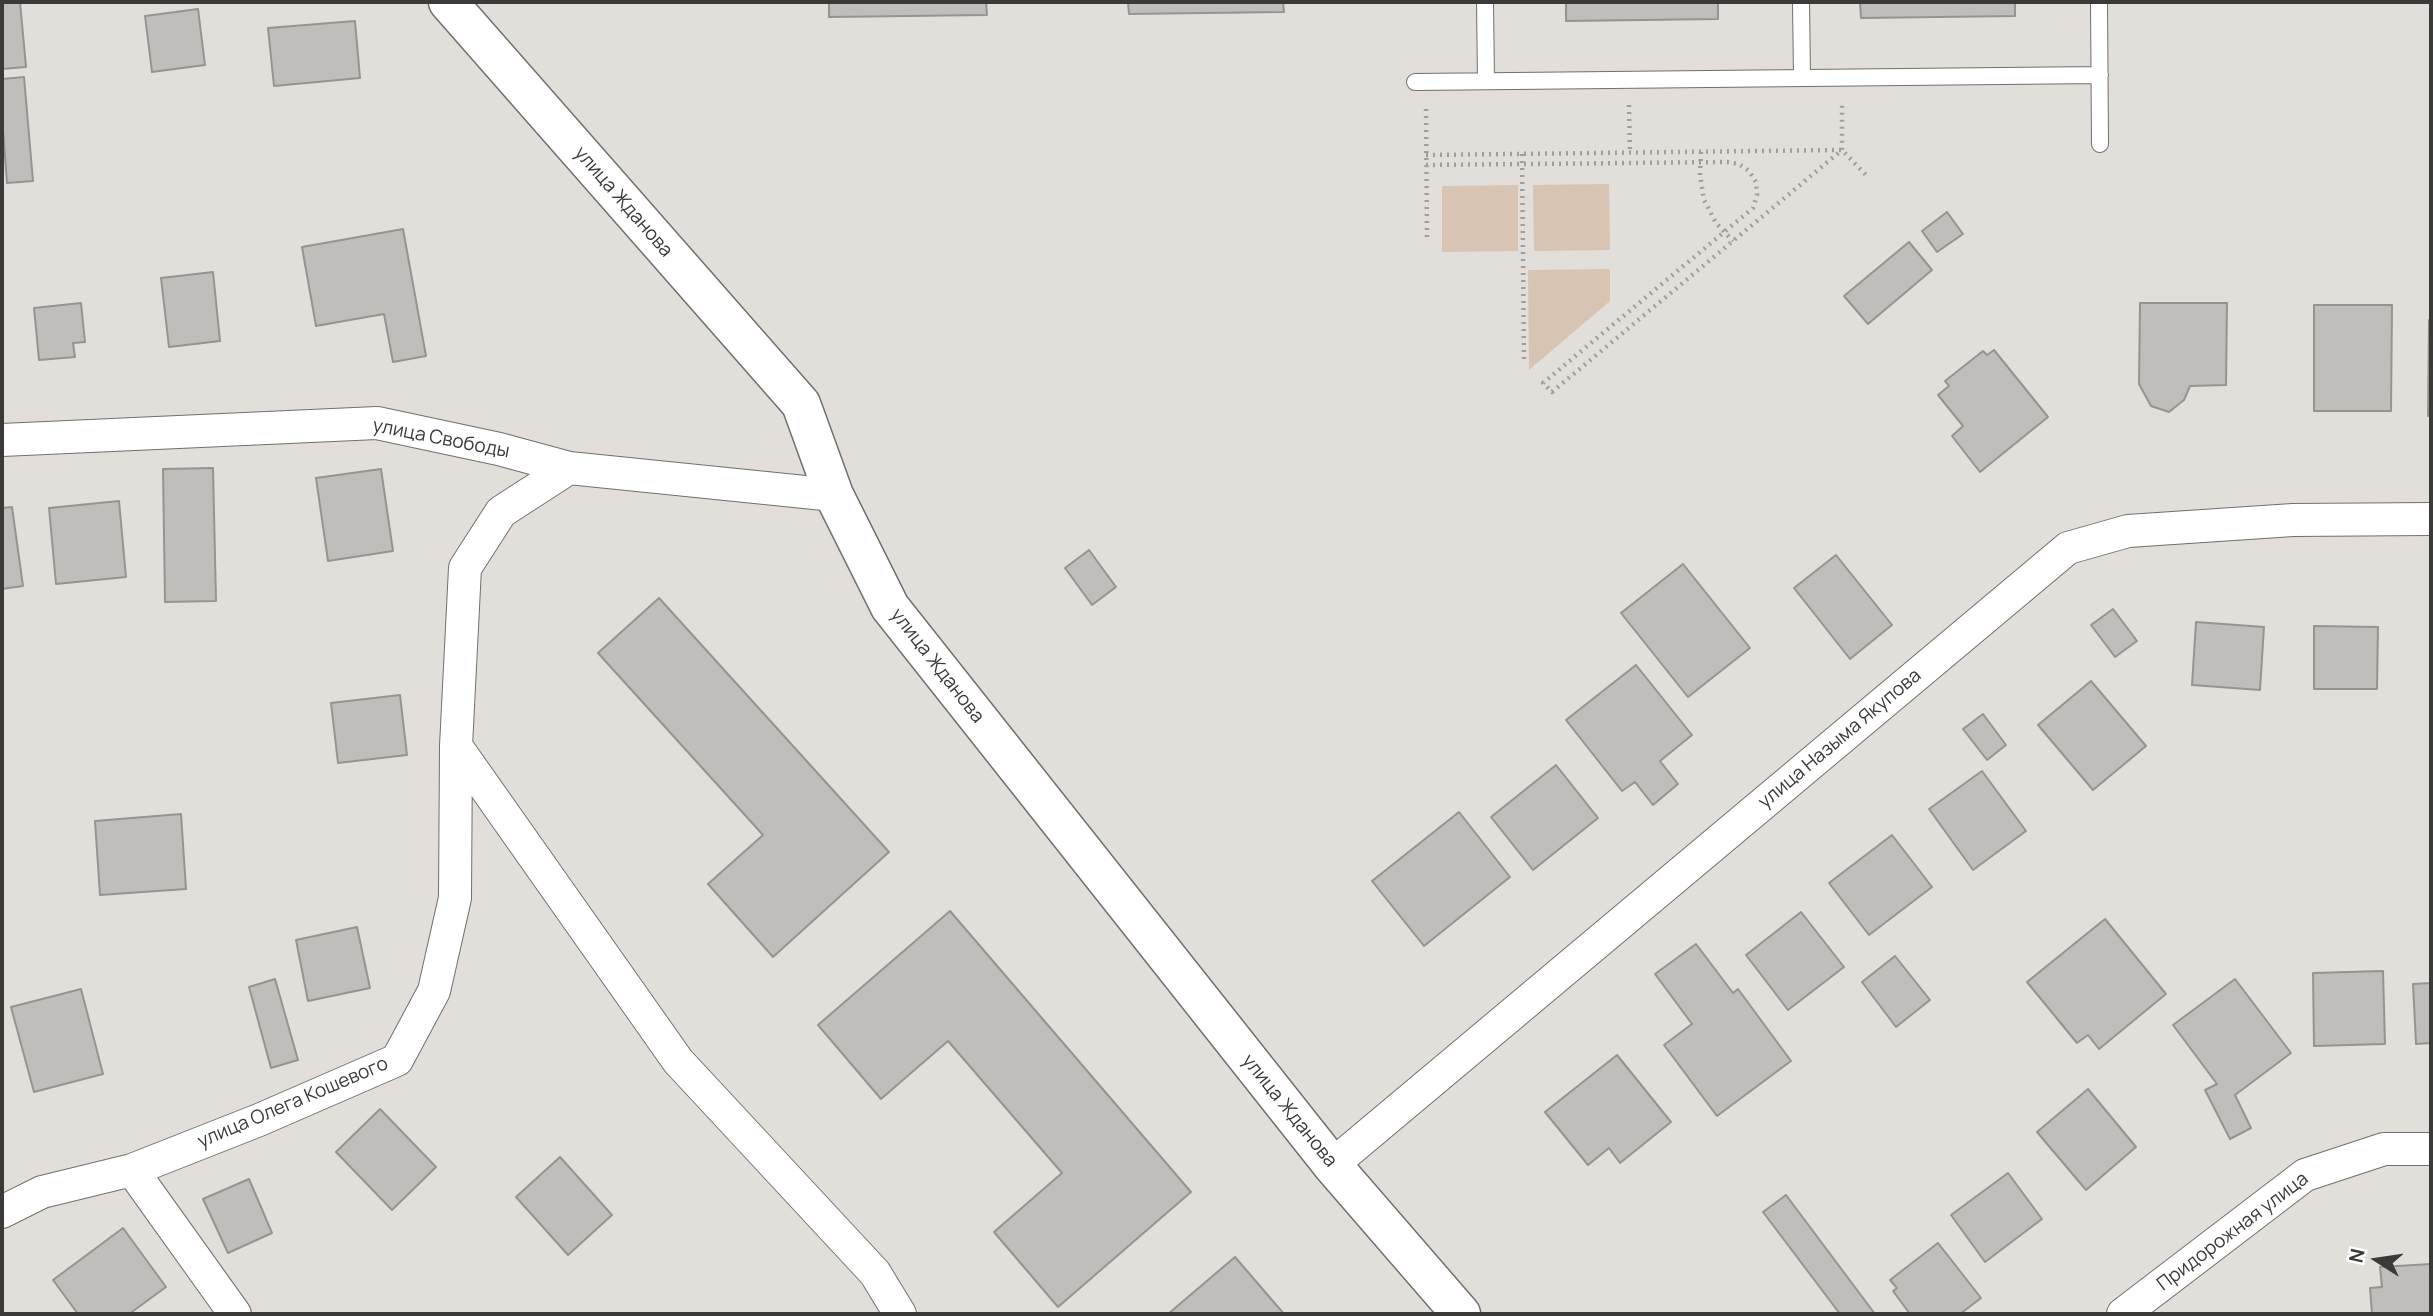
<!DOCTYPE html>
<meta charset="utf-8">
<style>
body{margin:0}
#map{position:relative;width:2433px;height:1316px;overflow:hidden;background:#e2dfdb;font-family:Manrope,sans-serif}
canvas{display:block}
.frame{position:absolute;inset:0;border:4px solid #3b3a39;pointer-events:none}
.north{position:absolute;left:2342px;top:1225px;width:70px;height:70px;-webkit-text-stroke:5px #fff;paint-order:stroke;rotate:282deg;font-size:19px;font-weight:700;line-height:28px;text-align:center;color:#3b3a39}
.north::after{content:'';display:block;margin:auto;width:24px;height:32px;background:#3b3a39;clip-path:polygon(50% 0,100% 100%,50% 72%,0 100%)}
</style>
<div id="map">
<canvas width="2433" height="1316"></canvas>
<div class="frame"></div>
<div class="north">N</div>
</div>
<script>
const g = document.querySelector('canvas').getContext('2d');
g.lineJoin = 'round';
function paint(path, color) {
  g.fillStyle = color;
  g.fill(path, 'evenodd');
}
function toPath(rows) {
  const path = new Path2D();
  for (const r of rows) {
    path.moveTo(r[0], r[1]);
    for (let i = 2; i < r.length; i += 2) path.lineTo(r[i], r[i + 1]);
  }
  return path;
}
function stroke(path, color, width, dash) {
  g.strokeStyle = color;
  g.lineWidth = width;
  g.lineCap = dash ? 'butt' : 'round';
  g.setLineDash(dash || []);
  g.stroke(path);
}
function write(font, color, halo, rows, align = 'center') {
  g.font = font + ' Manrope,sans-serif';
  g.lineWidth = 5;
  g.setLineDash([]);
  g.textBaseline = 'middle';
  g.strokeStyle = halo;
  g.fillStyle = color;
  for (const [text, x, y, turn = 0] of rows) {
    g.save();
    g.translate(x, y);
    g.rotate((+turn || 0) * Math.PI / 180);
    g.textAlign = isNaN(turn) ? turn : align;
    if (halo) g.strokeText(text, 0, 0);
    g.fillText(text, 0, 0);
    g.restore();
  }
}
const green = toPath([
 [1609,184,1610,250,1534,251,1533,185],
 [1518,185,1518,251,1442,252,1442,186],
 [1610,269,1610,301,1529,370,1528,270]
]);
const building = toPath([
 [2,2,20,2,26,67,2,69,2,2],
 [829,2,986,2,987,15,829,17,829,2],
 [1128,2,1283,2,1284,12,1129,14,1128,2],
 [1566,2,1718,2,1718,19,1566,21,1566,2],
 [1860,2,2015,2,2015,16,1861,18,1860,2],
 [198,9,205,65,152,72,145,16,198,9],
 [355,21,360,78,274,86,268,28,355,21],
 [24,77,33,181,7,183,2,117,2,79,24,77],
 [1947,212,1963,234,1937,252,1922,231,1947,212],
 [403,229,426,356,393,362,384,314,316,326,302,247,403,229],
 [1909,242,1932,270,1868,324,1844,296,1909,242],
 [213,272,220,341,169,347,161,278,213,272],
 [81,303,85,342,73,343,75,357,39,360,34,308,81,303],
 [2140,303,2227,303,2226,385,2190,386,2184,400,2169,412,2151,406,2139,384,2140,303],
 [2314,305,2392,305,2391,411,2314,411,2314,305],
 [2429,320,2431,320,2431,416,2428,416,2429,320],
 [1994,350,2048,417,1980,472,1952,436,1963,426,1938,395,1949,386,1945,381,1983,351,1987,355,1994,350],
 [213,468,216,601,165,602,163,469,213,468],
 [381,469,393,551,328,561,316,478,381,469],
 [119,501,126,577,56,584,49,508,119,501],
 [12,507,23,586,2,589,2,508,12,507],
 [1089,550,1116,587,1092,605,1065,568,1089,550],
 [1836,555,1892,625,1850,659,1794,588,1836,555],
 [1683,564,1750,648,1688,697,1621,613,1683,564],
 [659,598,889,852,773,957,708,884,763,835,598,653,659,598],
 [2113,609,2137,641,2115,657,2091,625,2113,609],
 [2196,622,2264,627,2260,690,2192,685,2196,622],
 [2314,626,2378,627,2377,689,2314,689,2314,626],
 [1636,665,1692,735,1660,761,1678,784,1653,805,1635,782,1622,791,1566,720,1636,665],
 [2091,681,2146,746,2093,790,2038,725,2091,681],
 [400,695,407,755,338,763,331,703,400,695],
 [1983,714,2006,745,1987,760,1963,729,1983,714],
 [1556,765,1598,818,1533,870,1491,817,1556,765],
 [1982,771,2026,831,1973,870,1929,809,1982,771],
 [1459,812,1510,877,1424,946,1372,881,1459,812],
 [181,814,186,889,100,895,95,821,181,814],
 [1892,835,1932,887,1869,935,1829,883,1892,835],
 [950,911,1191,1192,1058,1307,994,1232,1062,1173,948,1041,881,1099,818,1025,950,911],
 [1801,912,1844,967,1788,1010,1746,955,1801,912],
 [2105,919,2166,994,2099,1049,2088,1035,2077,1043,2027,982,2105,919],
 [357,927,370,988,308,1001,296,940,357,927],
 [1696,944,1733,993,1738,989,1791,1061,1717,1116,1664,1045,1692,1024,1655,974,1696,944],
 [1895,956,1930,1000,1896,1027,1862,982,1895,956],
 [2383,971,2385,1044,2314,1046,2313,973,2383,971],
 [275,979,298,1060,271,1068,249,987,275,979],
 [2235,979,2291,1053,2235,1095,2251,1128,2230,1139,2205,1090,2217,1084,2173,1025,2235,979],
 [2431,983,2431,1043,2416,1044,2413,984,2431,983],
 [81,989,103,1074,34,1092,11,1007,81,989],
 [1617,1055,1671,1122,1620,1163,1609,1148,1588,1165,1545,1112,1617,1055],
 [2088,1089,2136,1147,2086,1190,2037,1132,2088,1089],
 [380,1109,436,1167,392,1210,336,1152,380,1109],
 [560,1157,612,1215,568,1255,516,1197,560,1157],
 [2008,1173,2042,1219,1985,1262,1951,1215,2008,1173],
 [249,1179,272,1233,228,1253,203,1199,249,1179],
 [1786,1195,1875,1314,1840,1314,1763,1212,1786,1195],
 [123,1228,166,1287,129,1314,78,1314,53,1280,123,1228],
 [1938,1243,1981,1298,1960,1314,1910,1314,1893,1291,1897,1288,1890,1280,1938,1243],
 [1235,1257,1284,1314,1168,1314,1235,1257],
 [2431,1264,2431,1314,2372,1314,2370,1288,2382,1287,2380,1267,2431,1264]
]);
const path = toPath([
 [1629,105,1630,153],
 [1426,109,1427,241],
 [1701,152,1700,175,1704,200,1716,223,1733,241],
 [1522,154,1524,360],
 [1426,155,1842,150,1868,177],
 [1426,165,1727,162,1739,164,1749,171,1756,182,1757,195,1753,208,1543,383,1552,392,1842,150,1842,105]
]);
const service = toPath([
 [1485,2,1486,81],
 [1801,2,1802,78],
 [2099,2,2100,144],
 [1415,82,2100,75]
]);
const minor = toPath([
 [2,440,377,423,499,449,569,468,834,495],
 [456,746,678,1061,875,1273,900,1314],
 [1332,1165,2068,548,2128,531,2293,520,2431,519],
 [132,1170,235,1314],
 [2,1212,42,1192,132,1170,259,1120,397,1060,434,991,455,898,456,746,465,568,501,512,569,468],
 [2123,1314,2305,1175,2384,1149,2431,1149]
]);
const tertiary = toPath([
 [448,2,801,404,834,495,890,607,1332,1165,1461,1314]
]);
const streetNames = [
 ["улица Жданова",623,202,49],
 ["улица Свободы",441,439,11],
 ["улица Жданова",937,666,52],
 ["улица Назыма Якупова",1840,739,-40],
 ["улица Олега Кошевого",293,1103,-23],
 ["улица Жданова",1289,1111,51],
 ["Придорожная улица",2233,1232,-37]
];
paint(green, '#d7c4b3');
paint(building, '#c0bdba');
stroke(building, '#979390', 2);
stroke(service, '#726f6c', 18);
stroke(minor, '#726f6c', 34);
stroke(tertiary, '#726f6c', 41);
stroke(path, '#a19f9c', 4.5, [2, 5]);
stroke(service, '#fff', 16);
stroke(minor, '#fff', 32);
stroke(tertiary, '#fff', 38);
write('19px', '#3b3a39', '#fff', streetNames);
</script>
